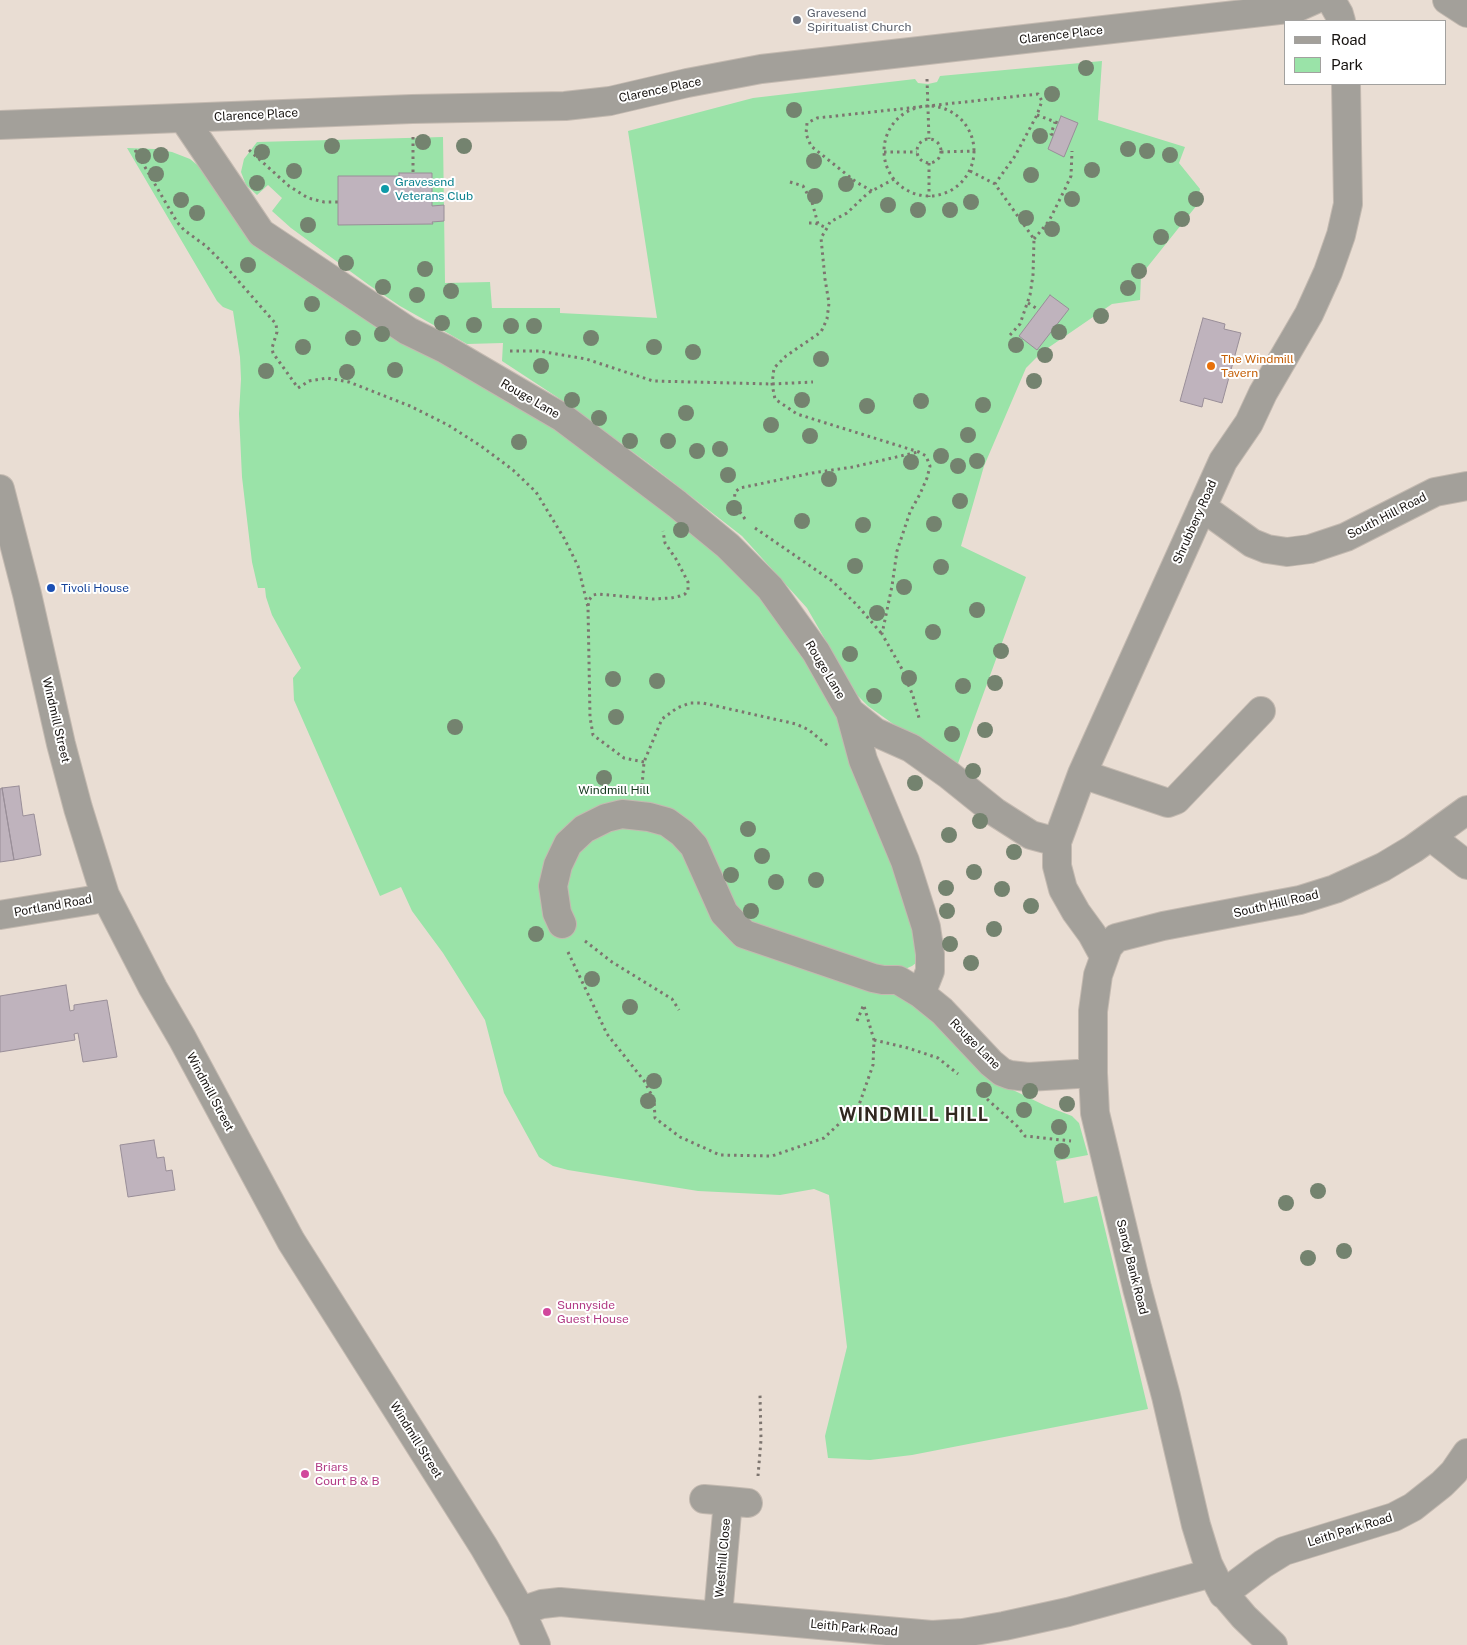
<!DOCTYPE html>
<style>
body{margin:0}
#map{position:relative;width:1467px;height:1645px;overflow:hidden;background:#e9ddd3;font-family:"Public Sans",sans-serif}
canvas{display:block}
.legend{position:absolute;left:1284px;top:20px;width:162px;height:65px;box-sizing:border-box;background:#fff;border:1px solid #a2a19f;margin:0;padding:6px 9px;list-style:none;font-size:15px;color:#171310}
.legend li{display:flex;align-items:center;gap:10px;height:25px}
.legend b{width:25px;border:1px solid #a2a19f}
</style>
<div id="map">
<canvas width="1467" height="1645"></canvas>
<ul class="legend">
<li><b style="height:6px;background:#a3a09a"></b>Road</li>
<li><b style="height:14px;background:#9ae3a8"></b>Park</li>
</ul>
</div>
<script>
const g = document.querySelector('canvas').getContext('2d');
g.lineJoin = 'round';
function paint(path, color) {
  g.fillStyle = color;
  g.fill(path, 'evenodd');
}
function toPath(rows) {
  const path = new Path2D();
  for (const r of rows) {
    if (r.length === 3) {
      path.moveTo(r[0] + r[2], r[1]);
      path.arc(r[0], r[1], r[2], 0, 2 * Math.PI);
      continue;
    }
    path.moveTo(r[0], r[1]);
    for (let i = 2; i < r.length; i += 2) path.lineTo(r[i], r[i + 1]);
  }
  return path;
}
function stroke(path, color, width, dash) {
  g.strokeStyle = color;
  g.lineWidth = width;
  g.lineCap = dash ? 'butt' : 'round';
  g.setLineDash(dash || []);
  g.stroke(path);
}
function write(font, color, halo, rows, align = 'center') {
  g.font = font + ' "Public Sans",sans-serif';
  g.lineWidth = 4;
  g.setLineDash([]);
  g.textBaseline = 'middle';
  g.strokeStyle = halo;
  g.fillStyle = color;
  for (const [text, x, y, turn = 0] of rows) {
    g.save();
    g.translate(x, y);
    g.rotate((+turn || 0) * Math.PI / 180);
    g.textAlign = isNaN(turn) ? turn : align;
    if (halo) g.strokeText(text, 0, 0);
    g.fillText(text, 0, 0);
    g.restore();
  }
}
const green = toPath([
 [1102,61,1098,120,1185,147,1179,163,1200,189,1197,205,1141,275,1140,300,1112,304,1042,352,1026,368,984,466,961,546,1026,577,957,766,919,736,896,726,868,706,857,695,807,608,742,536,648,463,557,397,502,361,503,343,467,344,400,306,369,285,291,228,272,211,282,198,268,185,257,195,246,185,241,172,244,159,257,142,443,137,445,283,490,282,492,308,560,308,560,313,657,318,628,131,753,98,915,79,918,83,928,84,937,82,940,76],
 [127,148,154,149,172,152,190,159,201,168,249,239,306,280,416,346,540,416,644,490,755,586,824,685,897,854,920,960,912,966,903,970,981,1060,1013,1090,1046,1106,1072,1116,1079,1123,1088,1155,1056,1161,1064,1203,1097,1196,1148,1409,912,1455,870,1460,828,1458,825,1436,847,1347,829,1195,814,1189,780,1195,698,1191,568,1170,553,1166,539,1157,504,1093,485,1020,443,953,412,911,401,887,380,896,294,700,293,678,301,668,272,615,266,597,265,588,258,588,252,562,242,477,239,414,241,379,240,357,233,311,223,307,217,301]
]);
const building = toPath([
 [1061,116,1078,123,1064,157,1048,149,1061,116],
 [399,173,432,173,432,206,444,205,444,221,432,222,433,224,338,225,338,176,399,176,399,173],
 [1050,295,1069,309,1037,350,1019,336,1050,295],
 [1203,318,1225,324,1224,329,1241,333,1222,403,1204,398,1202,407,1180,401,1203,318],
 [19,786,23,816,34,814,41,855,14,860,2,788,19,786],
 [2,788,14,860,0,862,0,789,2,788],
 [66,985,70,1011,74,1010,74,1005,107,1000,117,1057,83,1062,78,1033,74,1034,75,1040,0,1052,0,996,66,985],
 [154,1140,157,1158,164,1157,166,1171,172,1170,175,1190,128,1197,120,1145,154,1140]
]);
const path = toPath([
 [927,79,929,139],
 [929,151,45],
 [1037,115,1058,123],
 [1053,135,1051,134,1055,122],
 [413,137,413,173],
 [929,151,12],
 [135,150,177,222,184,230,206,246,221,261,276,324,277,332,272,348,273,353,298,388,309,381,327,378,349,382,382,395,410,406,448,425,481,446,513,470,536,492,564,538,578,566,588,607],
 [249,150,289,186,308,198,324,202,338,202],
 [884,152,917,152],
 [941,152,975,151],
 [929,163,929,197],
 [970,171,995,184,1034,239,1033,275,1030,295,1020,324,1010,335],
 [894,179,868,193,847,213,830,222,827,228,821,238,825,279,829,303,827,319,821,332,786,356,774,368,772,384,775,399,797,414,919,452,926,456,930,466,927,478,920,494,910,512,897,551,892,586,882,634,902,669,913,696,919,718],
 [790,182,803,186,812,202,818,224],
 [872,191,856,182,811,146,806,134,807,123,817,118,1038,94,1042,101,1037,115,1015,156,995,184],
 [809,223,815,223,827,228],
 [1034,239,1049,221,1065,189,1071,176,1072,151],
 [1028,303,1039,310],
 [510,351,539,351,586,359,653,381,772,384,813,382],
 [745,519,734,504,735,492,740,488,812,473,853,467,918,452],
 [755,528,832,581,857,605,882,634],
 [644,762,624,758,593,735,590,717,588,607,589,600,593,595,598,594,653,599,671,598,680,596,685,594,688,590,688,582,676,559,665,543,663,531],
 [642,786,644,762,662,719,677,708,690,703,703,703,796,724,809,730,828,746],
 [585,941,612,962,672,999,679,1010],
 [568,952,607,1034,645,1082,654,1100,655,1118,680,1137,720,1155,772,1156,824,1138,859,1105,873,1065,874,1040,864,1006],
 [857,1021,864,1004],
 [874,1040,908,1048,938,1058,958,1074],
 [987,1099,1017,1126,1025,1136,1071,1141],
 [758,1476,761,1440,760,1395]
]);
const minor = toPath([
 [1331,0,1339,14,1341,21],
 [1447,0,1467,13],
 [184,119,261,233,408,331,445,349,563,418,677,504,728,546,770,588,816,652,850,712,863,760,905,861,926,927,930,954,930,971,921,994,942,1011,991,1063,1002,1072,1010,1075,1028,1077,1093,1073],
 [0,125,412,109,565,106,610,101,687,83,761,69,1279,10,1296,8,1314,0],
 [0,489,27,594,61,744,78,808,105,895,153,988,182,1038,291,1241,484,1547,521,1611,536,1645],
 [1202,507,1252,543,1267,549,1287,552,1310,549,1346,537,1435,492,1467,486],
 [850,712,875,732,911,748,949,775,995,812,1031,835,1057,842],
 [1082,774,1168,803,1176,800,1261,711],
 [1431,837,1467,865],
 [0,915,93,900,105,895],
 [562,924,557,913,553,886,558,865,568,844,584,829,606,818,622,814,649,817,667,822,682,833,694,846,724,913,744,934,873,978,883,980,898,980,921,994],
 [1104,956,1092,934,1076,912,1063,889,1057,866,1057,842,1082,774,1223,461,1249,423,1263,393,1309,314,1328,272,1341,235,1348,204,1346,84],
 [704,1499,728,1501],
 [1223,1594,1263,1564,1284,1551,1394,1517,1413,1507,1442,1484,1454,1472,1467,1453],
 [521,1611,542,1604,560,1602,932,1635,963,1633,1004,1626,1068,1612,1212,1573],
 [718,1615,728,1501,748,1503],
 [1273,1645,1244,1617,1221,1590,1208,1564,1196,1525,1166,1396,1137,1288,1095,1113,1093,1073,1093,1011,1098,975,1108,947,1116,938,1163,926,1300,900,1335,889,1383,867,1413,849,1467,810]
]);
const trees = [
 [1086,68],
 [1052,94],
 [794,110],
 [1040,136],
 [423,142],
 [332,146],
 [464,146],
 [1128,149],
 [1147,151],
 [262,152],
 [161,155],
 [1170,155],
 [143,156],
 [814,161],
 [1092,170],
 [294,171],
 [156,174],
 [1031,175],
 [257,183],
 [846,184],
 [815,196],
 [1072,199],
 [1196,199],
 [181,200],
 [971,202],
 [888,205],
 [918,210],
 [950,210],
 [197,213],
 [1026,218],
 [1182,219],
 [308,225],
 [1052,229],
 [1161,237],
 [346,263],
 [248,265],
 [425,269],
 [1139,271],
 [383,287],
 [1128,288],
 [451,291],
 [417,295],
 [312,304],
 [1101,316],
 [442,323],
 [474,325],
 [511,326],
 [534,326],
 [1059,332],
 [382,334],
 [353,338],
 [591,338],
 [1016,345],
 [303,347],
 [654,347],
 [693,352],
 [1045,355],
 [821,359],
 [541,366],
 [395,370],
 [266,371],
 [347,372],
 [1034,381],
 [572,400],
 [802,400],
 [921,401],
 [983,405],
 [867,406],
 [686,413],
 [599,418],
 [771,425],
 [968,435],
 [810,436],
 [630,441],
 [668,441],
 [519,442],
 [720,449],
 [697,451],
 [941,456],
 [977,461],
 [911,462],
 [958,466],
 [728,475],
 [829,479],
 [960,501],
 [734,508],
 [802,521],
 [934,524],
 [863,525],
 [681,530],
 [855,566],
 [941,567],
 [904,587],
 [977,610],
 [877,613],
 [933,632],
 [1001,651],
 [850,654],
 [909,678],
 [613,679],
 [657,681],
 [995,683],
 [963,686],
 [874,696],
 [616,717],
 [455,727],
 [985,730],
 [952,734],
 [973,771],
 [604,778],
 [915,783],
 [980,821],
 [748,829],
 [949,835],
 [1014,852],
 [762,856],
 [974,872],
 [731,875],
 [816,880],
 [776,882],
 [946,888],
 [1002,889],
 [1031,906],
 [751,911],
 [947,911],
 [994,929],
 [536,934],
 [950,944],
 [971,963],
 [592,979],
 [630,1007],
 [654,1081],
 [984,1090],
 [1030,1091],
 [648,1101],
 [1067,1104],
 [1024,1110],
 [1059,1127],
 [1062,1151],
 [1318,1191],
 [1286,1203],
 [1344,1251],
 [1308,1258]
];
const markers = [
 [797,20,5,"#6b7280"],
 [385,189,5,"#0f9aa8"],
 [1211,366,5,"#e8710a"],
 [51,588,5,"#1a4fb4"],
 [547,1312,5,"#d1479c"],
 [305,1474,5,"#d1479c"]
];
const worshipNames = [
 ["Gravesend",807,13],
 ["Spiritualist Church",807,27]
];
const streetNames = [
 ["Clarence Place",1061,35,-7],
 ["Clarence Place",660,90,-12],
 ["Clarence Place",256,115,-3],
 ["Rouge Lane",530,399,30],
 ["South Hill Road",1387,516,-27],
 ["Shrubbery Road",1195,522,-66],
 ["Rouge Lane",825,670,59],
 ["Windmill Street",56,720,77],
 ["South Hill Road",1276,904,-13],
 ["Portland Road",53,906,-10],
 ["Rouge Lane",975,1044,45],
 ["Windmill Street",210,1092,62],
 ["Sandy Bank Road",1132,1267,76],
 ["Windmill Street",416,1440,58],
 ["Leith Park Road",1350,1530,-17],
 ["Westhill Close",723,1558,-85],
 ["Leith Park Road",854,1628,5]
];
const cultureNames = [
 ["Gravesend",395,182],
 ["Veterans Club",395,196]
];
const foodNames = [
 ["The Windmill",1221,359],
 ["Tavern",1221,373]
];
const transitNames = [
 ["Tivoli House",61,588]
];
const parkNames = [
 ["Windmill Hill",614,790]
];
const hotelNames = [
 ["Sunnyside",557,1305],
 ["Guest House",557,1319],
 ["Briars",315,1467],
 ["Court B & B",315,1481]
];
const districtNames = [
 ["WINDMILL HILL",914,1115]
];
paint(green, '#9ae3a8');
paint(building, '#bfb3bd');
stroke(building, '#998e98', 1);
stroke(minor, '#c3b9b0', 30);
stroke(path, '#7d756f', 3, [2.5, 4]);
stroke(minor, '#a3a09a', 28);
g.fillStyle = '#74836f';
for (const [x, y] of trees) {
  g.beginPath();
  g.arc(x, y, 8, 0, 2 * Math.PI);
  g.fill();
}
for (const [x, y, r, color] of markers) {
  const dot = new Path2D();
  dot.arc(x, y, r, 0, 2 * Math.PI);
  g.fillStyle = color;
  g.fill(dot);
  stroke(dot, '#fff', 2);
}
write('12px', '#5b616d', '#fff', worshipNames, 'left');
write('12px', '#171310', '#fff', streetNames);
write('12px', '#0d838f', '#fff', cultureNames, 'left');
write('12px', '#c56008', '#fff', foodNames, 'left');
write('12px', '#164399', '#fff', transitNames, 'left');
write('12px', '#15391e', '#fff', parkNames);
write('12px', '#b23c85', '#fff', hotelNames, 'left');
g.letterSpacing = '1px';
write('bold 18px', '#312820', '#fff', districtNames);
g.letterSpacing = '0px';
</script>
